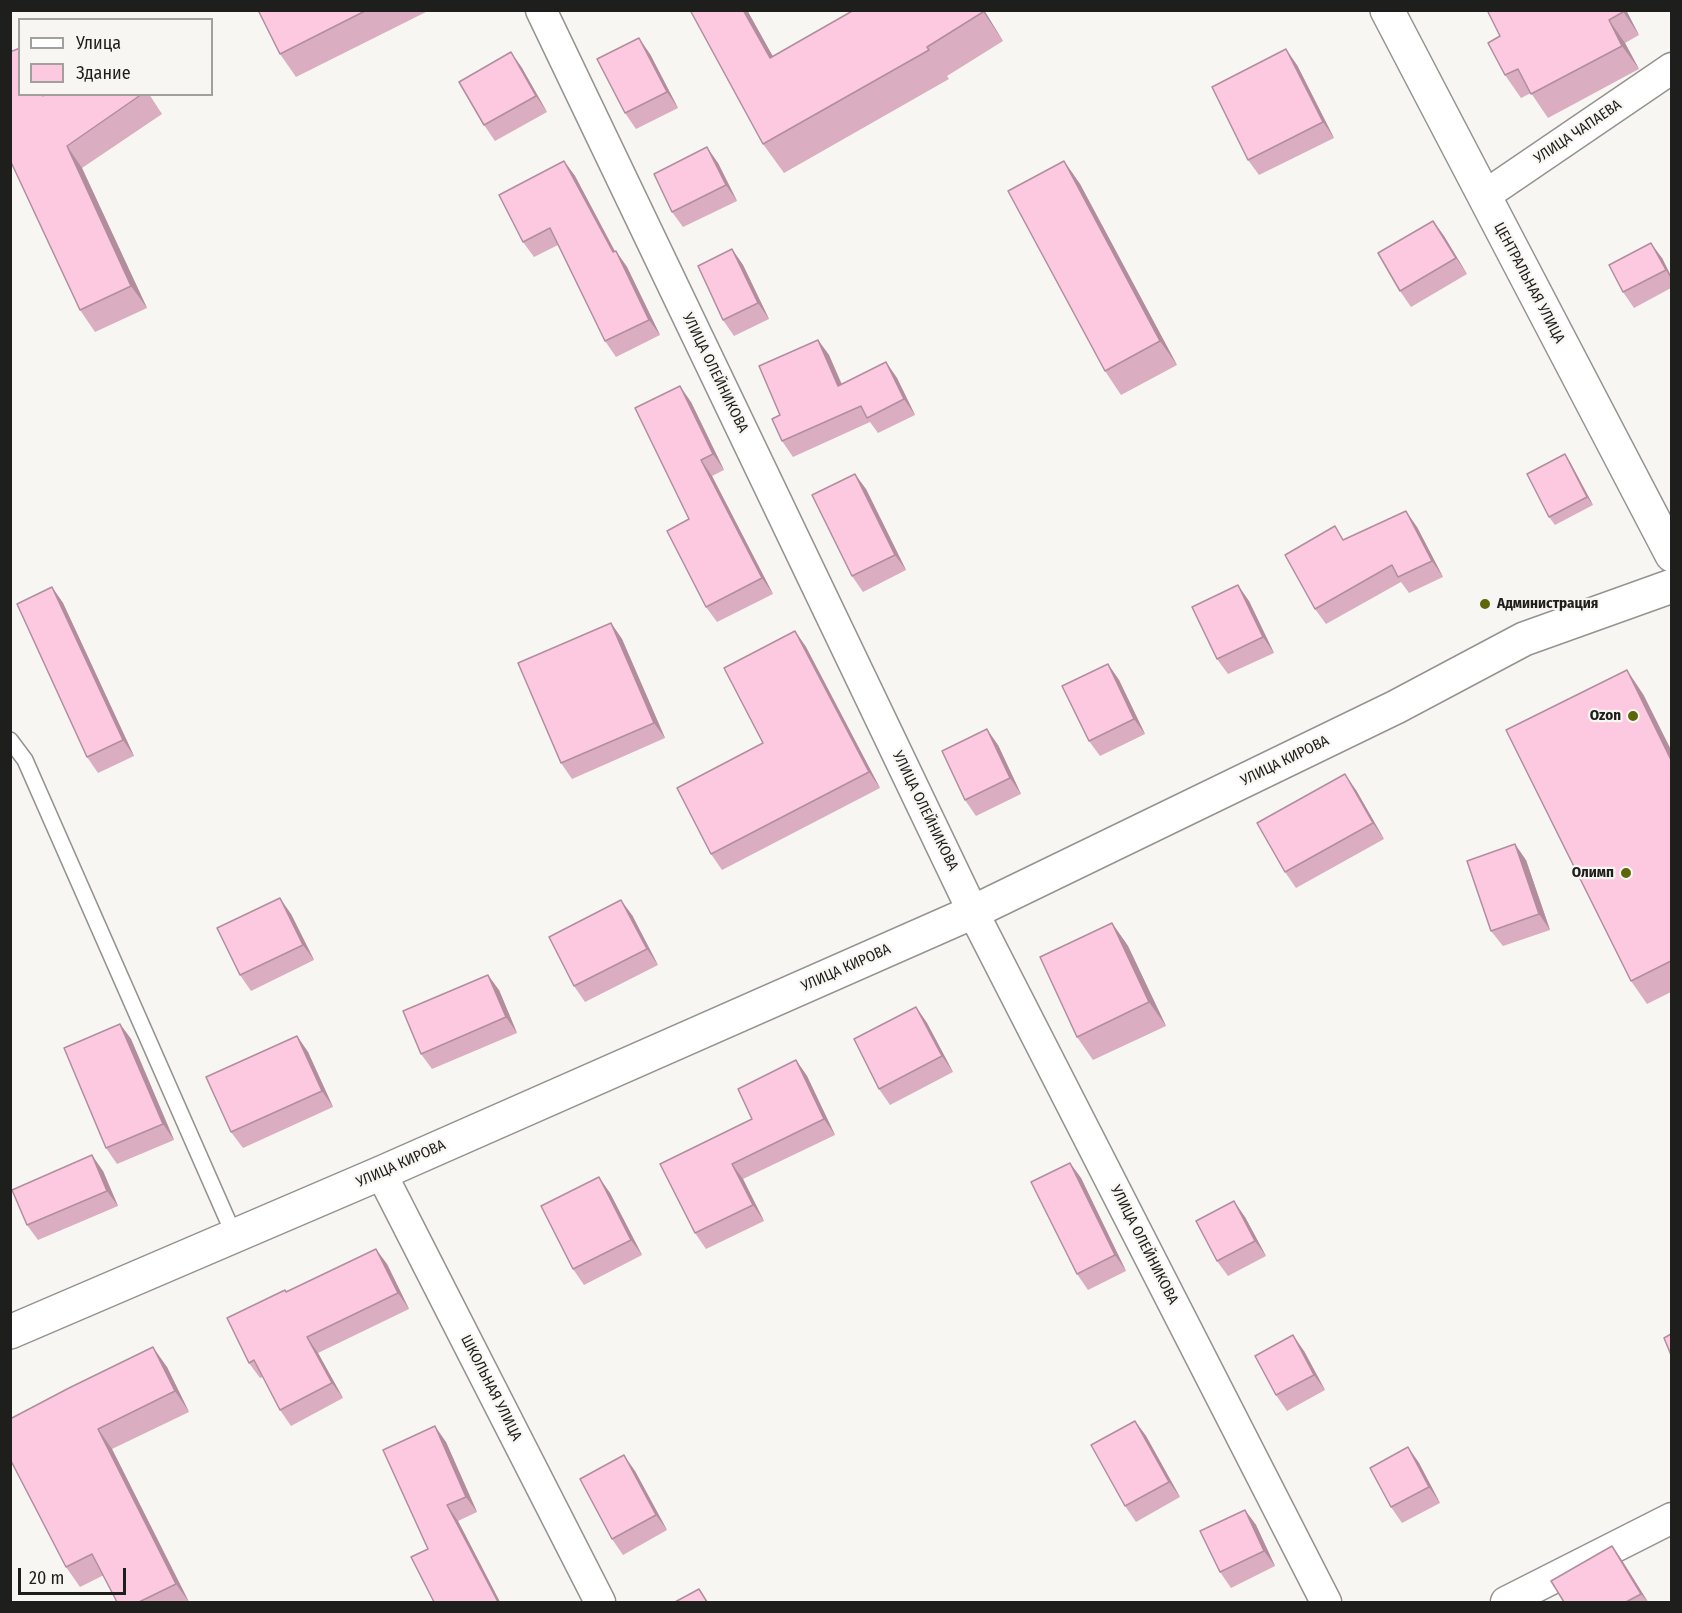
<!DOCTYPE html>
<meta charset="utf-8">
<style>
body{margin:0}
#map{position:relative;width:1682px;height:1613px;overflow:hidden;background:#f8f6f2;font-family:"Fira Sans Condensed",sans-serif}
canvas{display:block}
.frame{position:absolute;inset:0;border:12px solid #1e1e1c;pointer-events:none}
.legend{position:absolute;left:18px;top:18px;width:195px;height:78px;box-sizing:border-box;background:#f8f6f2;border:2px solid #a1a09c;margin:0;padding:8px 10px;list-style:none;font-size:18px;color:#1e1e1c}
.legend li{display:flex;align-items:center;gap:12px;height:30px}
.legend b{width:30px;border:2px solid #a1a09c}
.scale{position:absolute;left:18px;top:1568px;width:108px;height:27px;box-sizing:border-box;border:3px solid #1e1e1c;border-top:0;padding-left:8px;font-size:18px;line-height:21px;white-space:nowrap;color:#1e1e1c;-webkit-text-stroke:4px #f8f6f2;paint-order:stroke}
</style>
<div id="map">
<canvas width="1682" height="1613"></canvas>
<div class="frame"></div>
<ul class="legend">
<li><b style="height:8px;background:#fff"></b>Улица</li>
<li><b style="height:16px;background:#fdc9e0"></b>Здание</li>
</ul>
<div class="scale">20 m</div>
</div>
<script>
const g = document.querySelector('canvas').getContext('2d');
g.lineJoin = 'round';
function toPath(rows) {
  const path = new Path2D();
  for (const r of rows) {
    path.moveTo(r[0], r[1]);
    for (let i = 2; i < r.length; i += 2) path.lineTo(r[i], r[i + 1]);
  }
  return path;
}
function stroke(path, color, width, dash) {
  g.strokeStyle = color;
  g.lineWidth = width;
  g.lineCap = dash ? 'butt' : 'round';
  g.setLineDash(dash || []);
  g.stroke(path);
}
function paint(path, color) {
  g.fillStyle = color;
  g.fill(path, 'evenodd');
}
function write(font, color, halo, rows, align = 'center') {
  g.font = font + ' "Fira Sans Condensed",sans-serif';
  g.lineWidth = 4.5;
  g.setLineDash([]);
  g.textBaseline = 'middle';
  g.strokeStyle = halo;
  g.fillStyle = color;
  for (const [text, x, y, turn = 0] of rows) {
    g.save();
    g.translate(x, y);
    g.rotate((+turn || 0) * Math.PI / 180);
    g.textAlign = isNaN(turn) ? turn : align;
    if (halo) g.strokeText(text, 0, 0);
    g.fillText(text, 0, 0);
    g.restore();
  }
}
const lane = toPath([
 [10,740,25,760,235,1237]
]);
const street = toPath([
 [541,10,973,912,1326,1602],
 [1484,196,1672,68],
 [381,1173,600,1602],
 [1506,1602,1672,1518]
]);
const secondary = toPath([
 [1387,10,1672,555],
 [10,1332,381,1173,973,912,1396,707,1524,639,1672,586]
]);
const wall = toPath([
 [258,10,430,10,296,77,280,54],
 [747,10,773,57,984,10,1003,41,947,76,949,79,784,173,763,144],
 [1626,10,1639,35,1625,43,1639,69,1548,118,1531,93,1521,98,1505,75,1500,36],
 [511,52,522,68,547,112,495,141,484,125],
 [650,54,678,108,636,129,625,113],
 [1297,65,1334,138,1259,175,1248,160],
 [20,94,149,94,162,114,82,168,147,308,95,332,80,310],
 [564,161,575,176,615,251,627,267,660,335,616,357,605,341,558,245,534,257,523,242],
 [1064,161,1080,184,1177,365,1121,395,1105,371],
 [718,163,737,201,683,227,672,212],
 [1433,221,1444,236,1467,274,1411,307,1400,291],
 [732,249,743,265,769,319,734,336,723,320],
 [1662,258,1671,276,1671,288,1634,308,1623,292],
 [818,340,829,355,842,384,886,362,897,378,915,415,878,433,870,422,793,457,782,441,780,415],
 [691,402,724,470,712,476,773,594,717,622,706,607],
 [1565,454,1570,462,1593,505,1555,525,1549,517],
 [866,489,906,570,863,592,852,576],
 [1417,527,1443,577,1409,593,1401,582,1326,624,1315,609,1345,540],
 [52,587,63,603,134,756,98,773,87,757],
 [1249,601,1274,653,1228,674,1217,659],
 [611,623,622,639,665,738,572,779,561,763],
 [795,631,806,647,880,788,722,870,711,854,763,743],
 [1108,664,1119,680,1145,734,1100,756,1089,741],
 [1643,694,1671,750,1671,992,1647,1004,1631,981],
 [998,745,1021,794,976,816,965,800],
 [1356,790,1384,839,1296,888,1285,872],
 [1526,860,1550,930,1503,946,1491,931],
 [291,914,314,960,251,991,240,975],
 [632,915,658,965,585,1002,574,986],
 [1112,923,1128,946,1166,1026,1093,1060,1077,1037],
 [499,990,517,1033,432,1069,421,1054],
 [916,1007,927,1023,953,1072,890,1105,879,1089],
 [120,1024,131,1039,174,1140,117,1164,106,1148],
 [297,1036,308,1052,333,1107,243,1148,231,1132],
 [796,1060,807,1076,835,1135,743,1179,764,1221,706,1249,695,1233,752,1119],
 [1070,1163,1081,1178,1126,1271,1088,1290,1077,1274],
 [103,1171,118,1206,38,1240,27,1225],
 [610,1193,642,1255,584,1285,573,1269],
 [1245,1217,1266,1256,1228,1276,1217,1261],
 [387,1264,409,1309,318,1353,343,1398,291,1426,280,1410,263,1377,260,1378,249,1363,286,1292],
 [1304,1351,1325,1390,1287,1411,1276,1395],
 [167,1367,189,1412,112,1449,189,1602,117,1602,104,1575,80,1587,66,1567,10,1459],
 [1135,1421,1146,1436,1180,1497,1136,1522,1125,1506],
 [446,1442,477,1512,458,1521,500,1602,434,1602,428,1549],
 [1408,1447,1419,1463,1440,1503,1402,1523,1391,1507],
 [635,1471,667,1530,623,1555,612,1539],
 [1245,1510,1256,1525,1275,1566,1231,1588,1220,1572],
 [1612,1546,1623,1562,1648,1602,1564,1602]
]);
const shadedWall = toPath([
 [743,10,747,10,790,87,770,58],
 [982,10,984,10,1003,41],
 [1622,10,1626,10,1639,35],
 [1609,20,1625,43,1639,69,1622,46],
 [639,38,650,54,678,108,667,92],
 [1286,49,1297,65,1334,138,1323,122],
 [511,52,522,68,547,112,536,96],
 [67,146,82,168,147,308,131,286],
 [707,147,718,163,737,201,726,185],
 [564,161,575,176,623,267,616,251,627,267,660,335,649,320],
 [1064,161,1080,184,1177,365,1160,341],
 [1433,221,1444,236,1467,274,1456,258],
 [1651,243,1662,258,1671,276,1671,279],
 [732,249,743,265,769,319,758,303],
 [818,340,829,355,849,402,838,386],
 [886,362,897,378,915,415,904,399],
 [680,386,691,402,724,470,713,454],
 [1565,454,1570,462,1593,505,1587,497],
 [701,460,712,476,773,594,762,578],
 [855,474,866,489,906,570,895,555],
 [1406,511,1417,527,1443,577,1432,561],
 [1238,585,1249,601,1274,653,1263,637],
 [52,587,63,603,134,756,123,740],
 [611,623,622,639,665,738,654,723],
 [795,631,806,647,880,788,869,772],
 [1108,664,1119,680,1145,734,1134,719],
 [1627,670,1643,694,1671,750,1671,760],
 [987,729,998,745,1021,794,1010,778],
 [1345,774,1356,790,1384,839,1373,823],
 [1515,844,1526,860,1550,930,1539,914],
 [280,898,291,914,314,960,303,945],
 [621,900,632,915,658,965,647,949],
 [1112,923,1128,946,1166,1026,1149,1002],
 [488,975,499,990,517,1033,506,1017],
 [916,1007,927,1023,953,1072,942,1056],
 [120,1024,131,1039,174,1140,163,1124],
 [297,1036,308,1052,333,1107,322,1091],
 [796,1060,807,1076,835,1135,824,1119],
 [92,1155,103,1171,118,1206,107,1191],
 [1070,1163,1081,1178,1126,1271,1115,1255],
 [732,1164,743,1179,764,1221,753,1205],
 [599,1177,610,1193,642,1255,631,1240],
 [1234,1201,1245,1217,1266,1256,1255,1241],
 [376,1249,387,1264,409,1309,398,1293],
 [1293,1335,1304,1351,1325,1390,1314,1375],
 [307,1337,318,1353,343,1398,332,1383],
 [153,1347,167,1367,189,1412,175,1391],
 [1135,1421,1146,1436,1180,1497,1169,1482],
 [435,1426,446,1442,477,1512,466,1497],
 [98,1429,112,1449,189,1602,176,1584],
 [1408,1447,1419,1463,1440,1503,1429,1487],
 [624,1455,635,1471,667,1530,656,1515],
 [447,1505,458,1521,500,1602,498,1602],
 [1245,1510,1256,1525,1275,1566,1264,1551],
 [1612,1546,1623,1562,1648,1602,1641,1594]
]);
const building = toPath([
 [258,10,367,10,280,54,258,10],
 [690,10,743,10,770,58,854,10,982,10,983,12,927,47,929,50,763,144,690,10],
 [1487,10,1622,10,1623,12,1609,20,1622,46,1531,94,1518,69,1505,75,1488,43,1500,36,1487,10],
 [639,38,667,92,625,113,597,59,639,38],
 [20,48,20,94,43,94,43,96,46,94,142,94,67,146,131,286,80,310,10,160,10,52,20,48],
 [1286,49,1323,122,1248,160,1212,87,1286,49],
 [511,52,536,96,484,125,459,82,511,52],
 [707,147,726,185,672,212,654,174,707,147],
 [564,161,613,252,616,251,649,320,605,341,550,228,523,242,499,195,564,161],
 [1064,161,1160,341,1105,371,1008,191,1064,161],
 [1433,221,1456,258,1400,291,1378,253,1433,221],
 [1651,243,1666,270,1623,292,1609,265,1651,243],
 [732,249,758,303,723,320,698,266,732,249],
 [818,340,838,386,886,362,904,399,867,418,861,406,782,441,772,419,780,415,759,366,818,340],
 [680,386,713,454,701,460,762,578,706,607,667,531,689,519,635,408,680,386],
 [1565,454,1587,497,1549,517,1527,474,1565,454],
 [855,474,895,555,852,576,812,495,855,474],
 [1406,511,1432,561,1398,577,1392,565,1315,609,1285,555,1335,526,1343,540,1406,511],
 [1238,585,1263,637,1217,659,1192,607,1238,585],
 [52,587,123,740,87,757,17,604,52,587],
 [611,623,654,723,561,763,518,663,611,623],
 [795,631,869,772,711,854,677,788,763,743,724,668,795,631],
 [1108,664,1134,719,1089,741,1062,686,1108,664],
 [1627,670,1671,760,1671,961,1631,981,1506,730,1627,670],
 [987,729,1010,778,965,800,942,751,987,729],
 [1345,774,1373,823,1285,872,1257,823,1345,774],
 [1515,844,1539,914,1491,931,1467,861,1515,844],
 [280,898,303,945,240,975,217,928,280,898],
 [621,900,647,949,574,986,549,937,621,900],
 [1112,923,1149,1002,1077,1037,1040,957,1112,923],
 [488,975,506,1017,421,1054,403,1011,488,975],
 [916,1007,942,1056,879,1089,854,1039,916,1007],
 [120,1024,163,1124,106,1148,64,1048,120,1024],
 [297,1036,322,1091,231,1132,206,1077,297,1036],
 [796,1060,824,1119,732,1164,753,1205,695,1233,660,1164,752,1119,738,1089,796,1060],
 [92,1155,107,1191,27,1225,12,1190,92,1155],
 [1070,1163,1115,1255,1077,1274,1031,1182,1070,1163],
 [599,1177,631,1240,573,1269,541,1206,599,1177],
 [1234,1201,1255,1241,1217,1261,1196,1221,1234,1201],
 [376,1249,398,1293,307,1337,332,1383,280,1410,254,1360,249,1363,227,1318,285,1290,286,1292,376,1249],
 [1671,1334,1671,1355,1664,1338,1671,1334],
 [1293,1335,1314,1375,1276,1395,1255,1356,1293,1335],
 [153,1347,175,1391,98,1429,176,1584,139,1602,117,1602,92,1554,66,1567,10,1459,10,1419,69,1388,153,1347],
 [1135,1421,1169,1482,1125,1506,1091,1445,1135,1421],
 [435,1426,466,1497,447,1505,498,1602,434,1602,411,1557,428,1549,383,1450,435,1426],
 [1408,1447,1429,1487,1391,1507,1370,1468,1408,1447],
 [624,1455,656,1515,612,1539,580,1479,624,1455],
 [1245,1510,1264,1551,1220,1572,1200,1531,1245,1510],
 [1612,1546,1641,1594,1626,1602,1564,1602,1551,1581,1612,1546],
 [699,1589,707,1602,675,1602,699,1589]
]);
const markers = [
 [1485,604,6,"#5d670a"],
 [1633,716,6,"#5d670a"],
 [1626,873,6,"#5d670a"]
];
const streetNames = [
 ["УЛИЦА ЧАПАЕВА",1578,132,-34],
 ["ЦЕНТРАЛЬНАЯ УЛИЦА",1529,283,62],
 ["УЛИЦА ОЛЕЙНИКОВА",715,373,64],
 ["УЛИЦА КИРОВА",1285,761,-26],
 ["УЛИЦА ОЛЕЙНИКОВА",925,811,64],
 ["УЛИЦА КИРОВА",846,968,-24],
 ["УЛИЦА КИРОВА",401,1164,-24],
 ["УЛИЦА ОЛЕЙНИКОВА",1144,1245,63],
 ["ШКОЛЬНАЯ УЛИЦА",491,1388,63]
];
const poiNames = [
 ["Администрация",1497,604,"left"],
 ["Ozon",1621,716],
 ["Олимп",1614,873]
];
stroke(lane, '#94938f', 18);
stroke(street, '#94938f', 33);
stroke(secondary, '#94938f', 36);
stroke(lane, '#fff', 15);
stroke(street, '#fff', 30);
stroke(secondary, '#fff', 33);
paint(wall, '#daadc1');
paint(shadedWall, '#b18d9d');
paint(building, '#fdc9e0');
stroke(building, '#b18d9d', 1.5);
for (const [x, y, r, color] of markers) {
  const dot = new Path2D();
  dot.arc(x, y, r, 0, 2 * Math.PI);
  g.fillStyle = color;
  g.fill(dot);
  stroke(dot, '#f8f6f2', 2);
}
write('15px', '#1e1e1c', '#f8f6f2', streetNames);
write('bold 15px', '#1e1e1c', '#f8f6f2', poiNames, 'right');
</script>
